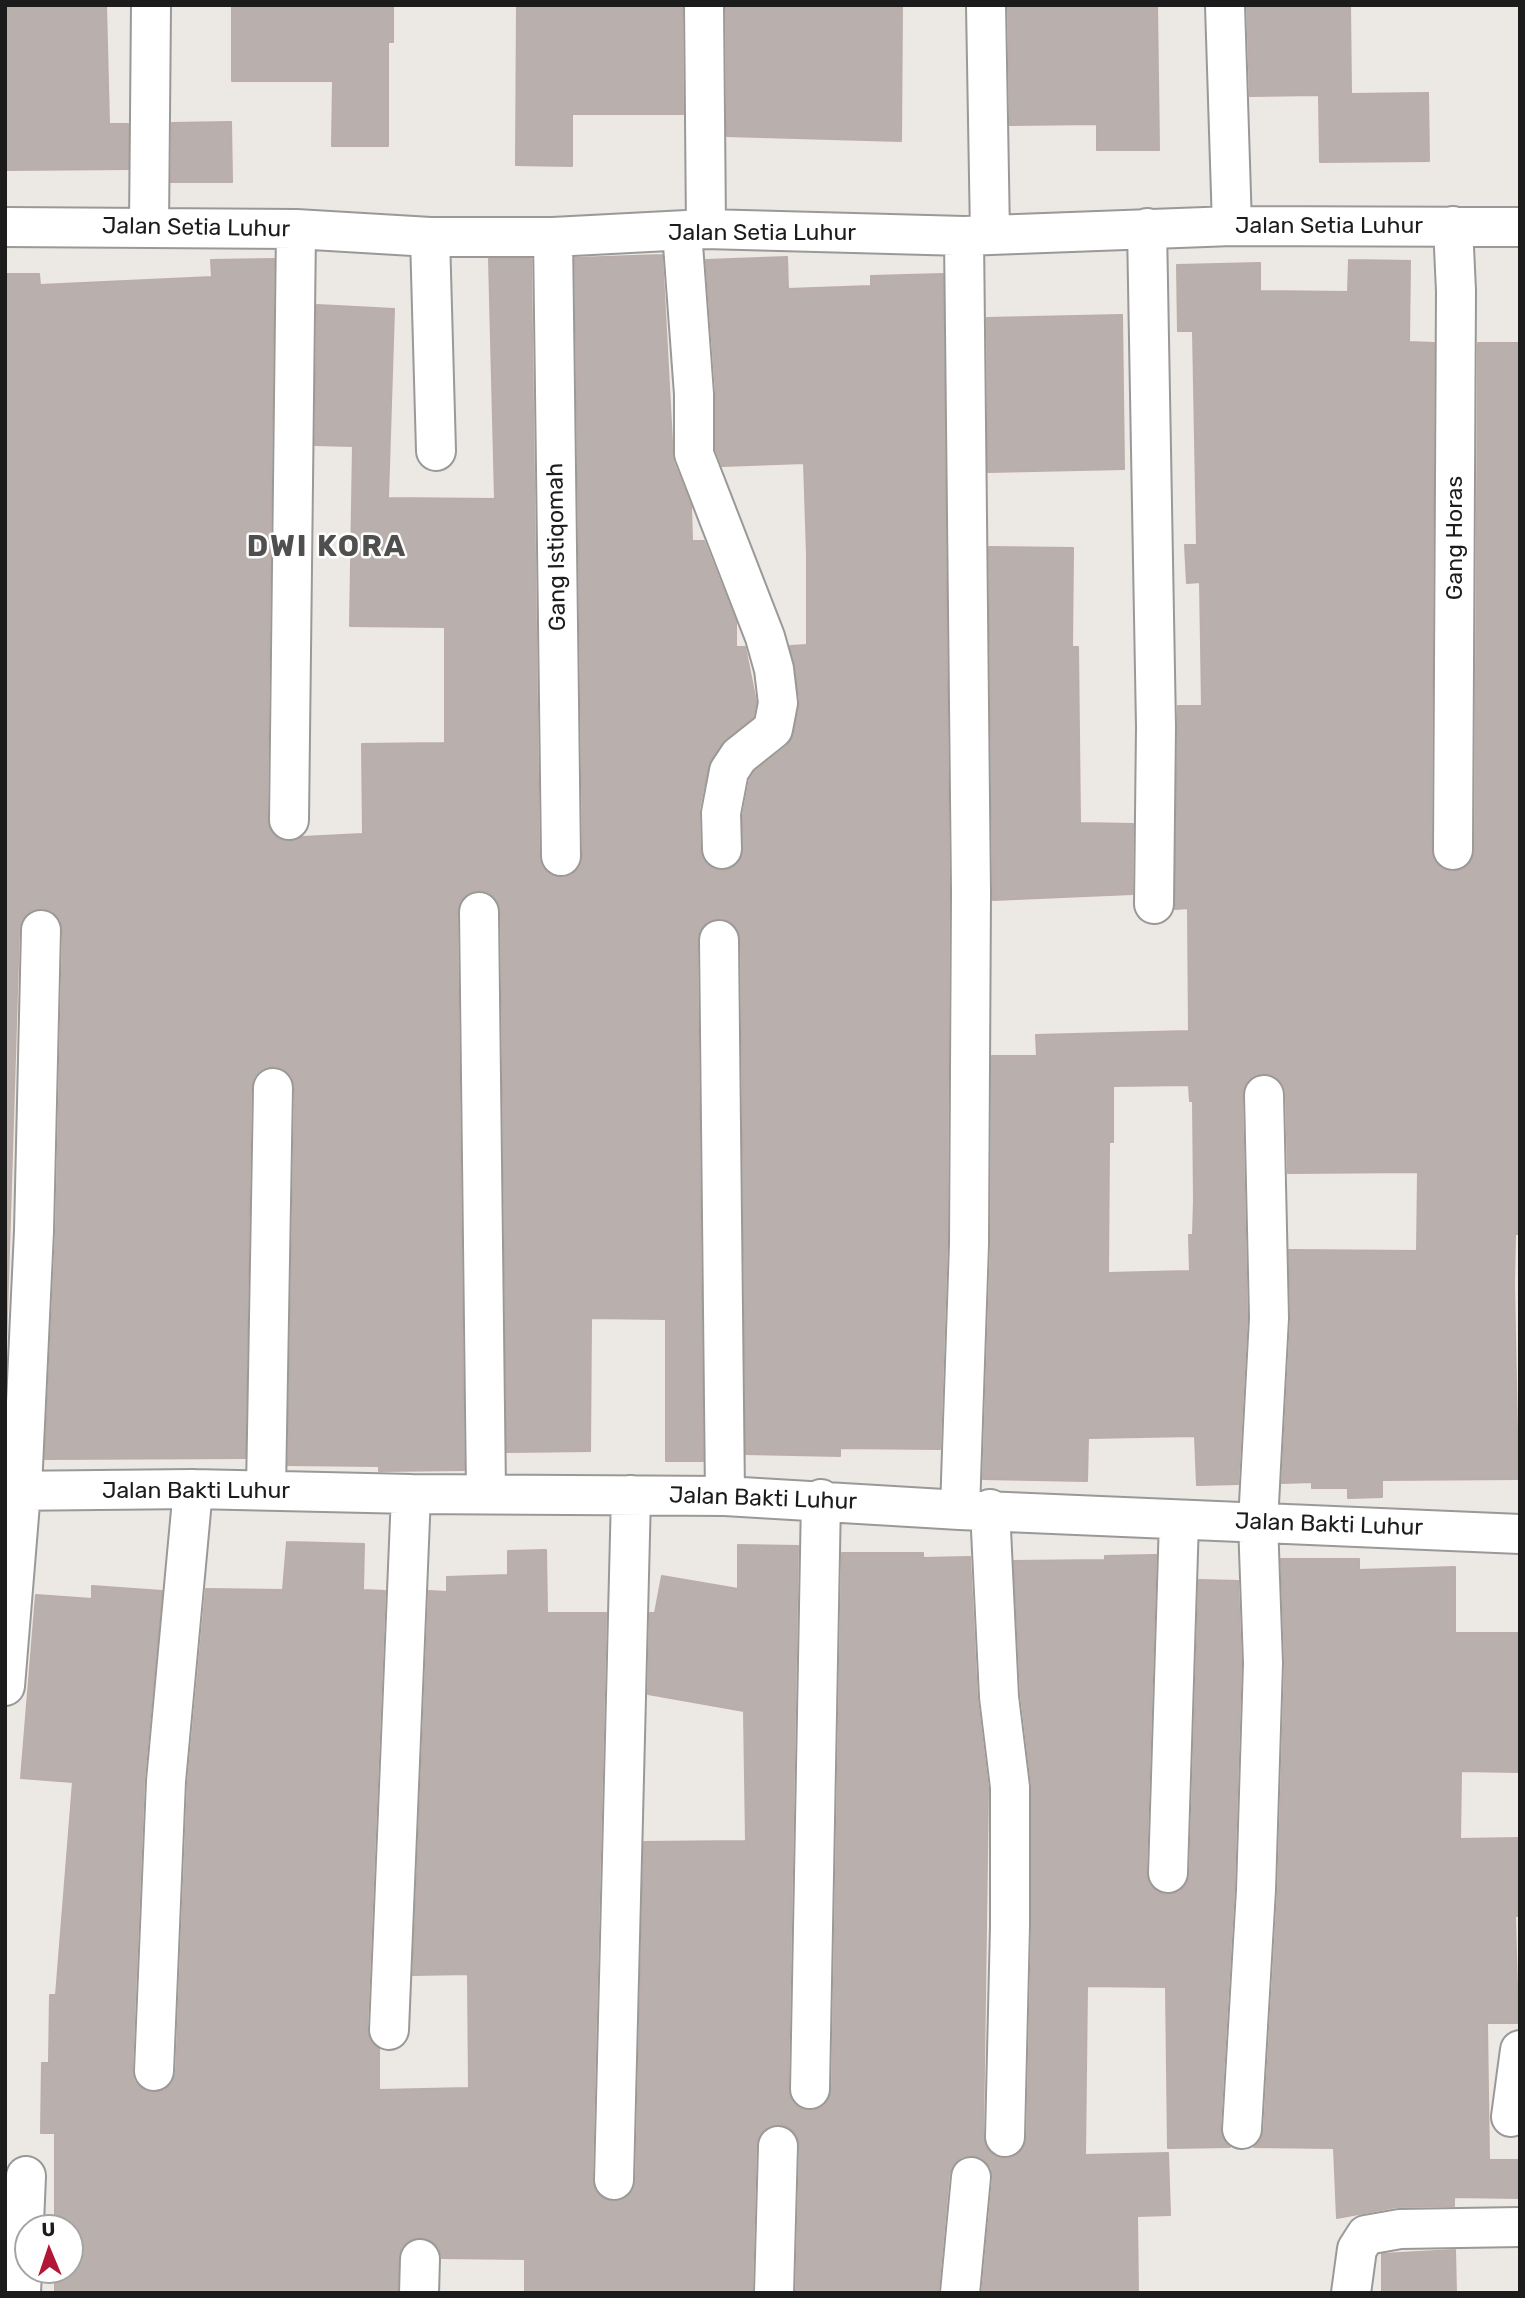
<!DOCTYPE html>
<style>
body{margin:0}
#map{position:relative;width:1525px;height:2298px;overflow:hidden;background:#ece8e3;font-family:Rubik,sans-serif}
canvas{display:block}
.frame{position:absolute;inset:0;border:7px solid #1c1c1c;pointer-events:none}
.north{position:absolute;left:14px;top:2214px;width:70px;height:70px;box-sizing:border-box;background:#fff;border:2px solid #a4a4a4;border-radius:50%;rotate:358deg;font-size:19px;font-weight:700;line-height:28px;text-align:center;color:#1c1c1c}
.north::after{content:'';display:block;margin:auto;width:24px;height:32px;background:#b01835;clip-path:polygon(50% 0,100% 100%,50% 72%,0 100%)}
</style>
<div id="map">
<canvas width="1525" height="2298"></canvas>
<div class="frame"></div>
<div class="north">U</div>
</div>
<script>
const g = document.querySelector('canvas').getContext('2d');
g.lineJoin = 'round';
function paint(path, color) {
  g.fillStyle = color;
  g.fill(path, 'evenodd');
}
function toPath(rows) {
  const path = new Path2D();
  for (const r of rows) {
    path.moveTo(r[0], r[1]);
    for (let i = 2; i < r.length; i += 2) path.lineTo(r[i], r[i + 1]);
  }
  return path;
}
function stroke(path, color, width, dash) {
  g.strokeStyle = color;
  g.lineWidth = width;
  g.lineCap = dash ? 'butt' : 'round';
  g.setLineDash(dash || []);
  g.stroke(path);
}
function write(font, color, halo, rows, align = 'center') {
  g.font = font + ' Rubik,sans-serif';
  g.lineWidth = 5;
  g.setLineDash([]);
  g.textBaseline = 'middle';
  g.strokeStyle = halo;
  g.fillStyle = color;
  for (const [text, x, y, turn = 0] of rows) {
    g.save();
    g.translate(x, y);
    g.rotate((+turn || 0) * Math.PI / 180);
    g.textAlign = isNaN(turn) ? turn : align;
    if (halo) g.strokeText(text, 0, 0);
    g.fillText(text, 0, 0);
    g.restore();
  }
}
const building = toPath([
 [5,5,106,5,109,124,128,124,128,169,5,170,5,5],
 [232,5,393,5,393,42,388,42,388,146,332,146,333,81,232,81,232,5],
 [517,5,682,5,683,114,572,114,572,166,516,165,517,5],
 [726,5,902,5,901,141,727,136,726,5],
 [1008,5,1157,5,1159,150,1097,150,1097,124,1010,125,1008,5],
 [1247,5,1350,5,1351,94,1428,93,1429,161,1320,162,1319,95,1250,96,1247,5],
 [231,122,232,182,171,182,172,123,231,122],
 [662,255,673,461,691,506,692,541,704,541,736,622,736,647,745,647,756,702,753,717,721,744,708,767,699,809,700,850,704,861,712,868,722,871,733,868,741,859,743,815,750,779,755,771,787,746,794,733,800,700,790,646,807,645,807,554,804,463,722,466,716,450,716,392,706,260,787,257,788,289,871,286,871,276,943,274,949,892,947,1244,940,1449,840,1448,840,1456,746,1454,741,940,737,928,729,921,719,918,707,922,700,930,697,940,703,1461,666,1461,666,1319,591,1318,590,1451,507,1452,501,912,497,900,490,893,479,890,467,894,460,902,457,912,464,1470,379,1471,379,1466,288,1465,295,1088,292,1077,284,1069,274,1066,262,1069,254,1077,251,1088,245,1458,45,1459,56,1232,63,931,60,919,52,911,42,908,30,911,22,919,19,929,5,1378,5,274,39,274,40,285,212,277,211,260,274,259,267,820,270,830,277,838,289,842,302,837,363,834,362,744,445,743,445,627,350,626,353,446,315,445,317,305,394,309,388,498,495,499,489,259,531,259,539,856,542,867,550,875,562,878,572,875,580,867,583,856,575,258,662,255],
 [1349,260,1410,261,1409,342,1434,343,1431,850,1434,861,1441,868,1452,872,1464,869,1472,860,1475,850,1478,343,1520,343,1520,1234,1515,1234,1514,1284,1518,1479,1382,1480,1382,1497,1348,1498,1348,1488,1312,1488,1312,1482,1282,1483,1291,1319,1289,1250,1417,1251,1418,1172,1288,1173,1286,1094,1283,1084,1275,1076,1264,1073,1252,1077,1245,1085,1242,1095,1247,1318,1238,1484,1197,1485,1195,1436,1088,1438,1087,1481,983,1479,991,1245,992,1056,1037,1056,1036,1035,1189,1031,1188,908,1175,909,1178,706,1202,706,1200,582,1187,583,1185,545,1197,545,1193,331,1178,331,1177,265,1260,263,1260,291,1348,292,1349,260],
 [1189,1085,1190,1101,1193,1101,1194,1200,1193,1235,1189,1235,1190,1271,1108,1273,1109,1142,1113,1142,1113,1086,1189,1085],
 [1122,315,1124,469,988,472,987,318,1122,315],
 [989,547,1073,548,1072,647,1078,647,1080,823,1133,824,1132,894,993,900,989,547],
 [287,1542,364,1544,363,1590,385,1591,367,2029,370,2041,379,2049,379,2090,469,2088,468,1974,413,1975,429,1591,447,1592,447,1577,508,1575,508,1551,546,1550,547,1613,606,1613,592,2179,595,2191,602,2198,613,2202,625,2199,633,2191,636,2181,644,1842,746,1841,744,1711,648,1694,650,1613,655,1613,662,1576,738,1589,738,1545,798,1546,788,2089,791,2099,798,2107,810,2111,820,2108,828,2101,832,2089,842,1553,923,1553,923,1558,970,1557,977,1698,988,1788,983,2136,986,2147,993,2155,1005,2159,1016,2156,1023,2149,1027,2138,1032,1927,1032,1787,1021,1695,1014,1561,1105,1560,1105,1556,1156,1555,1146,1872,1149,1884,1157,1892,1167,1895,1179,1892,1187,1884,1190,1874,1199,1580,1238,1581,1241,1663,1234,1889,1220,2128,1223,2139,1230,2147,1168,2148,1166,1987,1087,1986,1085,2155,1168,2153,1170,2215,1137,2216,1138,2293,982,2293,993,2178,991,2167,984,2160,972,2155,961,2157,953,2165,949,2174,938,2293,796,2293,800,2146,797,2136,790,2128,778,2124,768,2127,760,2134,756,2145,752,2293,525,2293,525,2259,442,2258,439,2248,432,2241,420,2237,409,2240,401,2248,397,2293,55,2293,55,2270,70,2270,70,2228,55,2228,55,2133,41,2133,42,2063,49,2063,50,1995,56,1995,73,1782,21,1778,36,1595,92,1599,92,1586,162,1591,144,1780,132,2070,134,2081,142,2089,154,2093,165,2090,172,2083,176,2072,188,1782,206,1589,283,1590,287,1542],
 [1281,1559,1359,1559,1359,1570,1455,1567,1455,1633,1520,1633,1520,1772,1461,1771,1460,1839,1520,1838,1520,1916,1515,1916,1518,2023,1487,2023,1489,2160,1520,2160,1520,2198,1454,2197,1454,2206,1396,2207,1337,2218,1334,2148,1254,2147,1261,2140,1264,2130,1278,1891,1285,1664,1281,1559],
 [1455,2250,1456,2293,1382,2293,1382,2254,1455,2250]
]);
const minor = toPath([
 [704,5,706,229],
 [986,5,990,234],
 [1225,5,1232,226],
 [1453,226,1456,291,1453,850],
 [5,227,296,229,430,237,553,237,706,229,964,236,1232,226,1520,227],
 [149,227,151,5],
 [1147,228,1156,727,1154,904],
 [682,231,694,394,694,454,765,637,774,669,778,703,773,729,739,756,729,771,721,813,722,849],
 [430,237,436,451],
 [553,237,561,856],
 [289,820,296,229],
 [479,912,486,1492],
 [719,940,725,1496],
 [266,1490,273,1088],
 [5,1491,193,1489,411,1494,725,1496,960,1510,1520,1534],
 [990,1509,999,1697,1010,1787,1010,1926,1005,2137],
 [960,1510,969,1244,971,892,964,236],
 [5,1686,23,1467,34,1231,41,930],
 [1168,1873,1179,1520],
 [389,2030,411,1494],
 [154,2071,166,1781,193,1489],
 [810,2089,821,1499],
 [1511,2117,1520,2050],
 [1242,2129,1256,1890,1263,1663,1258,1522,1269,1318,1264,1095],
 [614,2180,631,1495],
 [21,2293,26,2176],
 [419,2293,420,2259],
 [774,2293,778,2146],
 [960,2293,971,2177],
 [1351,2293,1357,2249,1366,2235,1400,2229,1520,2227]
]);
const streetNames = [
 ["Jalan Setia Luhur",1329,226],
 ["Jalan Setia Luhur",196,228,1],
 ["Jalan Setia Luhur",762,233],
 ["Gang Horas",1455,538,-90],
 ["Gang Istiqomah",557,547,-91],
 ["Jalan Bakti Luhur",196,1491],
 ["Jalan Bakti Luhur",763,1499,2],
 ["Jalan Bakti Luhur",1329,1525,2]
];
const districtNames = [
 ["DWI KORA",327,547]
];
paint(building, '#b9b0ad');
stroke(building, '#bcada8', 2);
stroke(minor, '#999', 42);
stroke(minor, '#fff', 38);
write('23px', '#1c1c1c', '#fff', streetNames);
g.letterSpacing = '2px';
write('bold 30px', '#4f4f4f', '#fff', districtNames);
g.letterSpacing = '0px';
</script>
